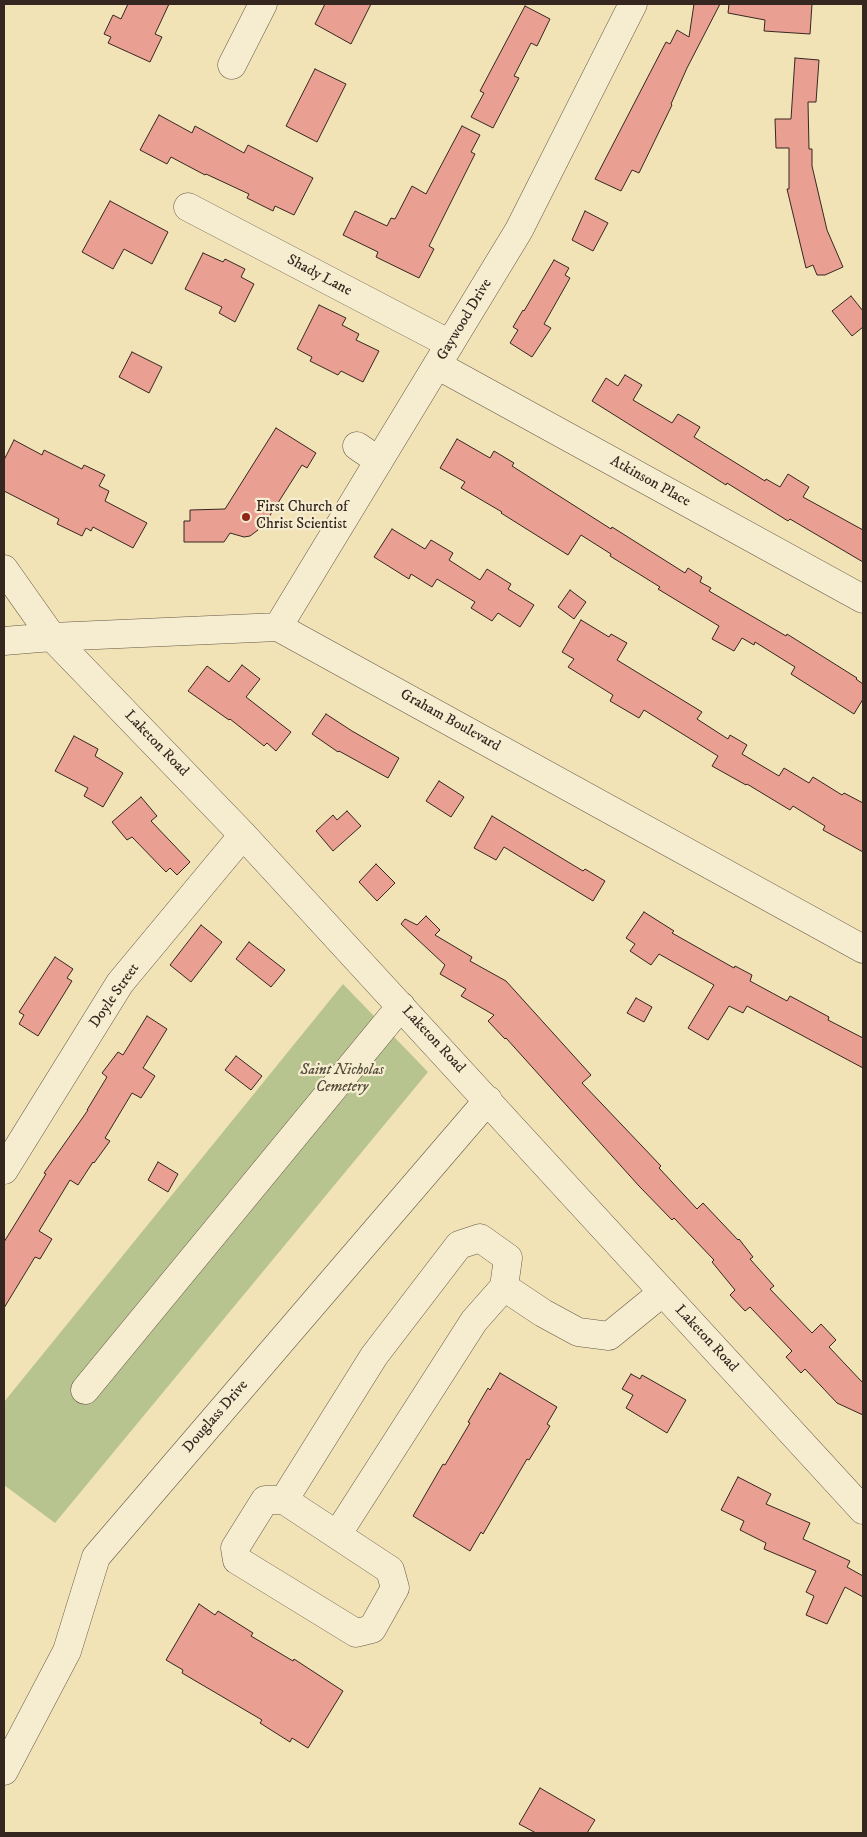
<!DOCTYPE html>
<style>
body{margin:0}
#map{position:relative;width:867px;height:1837px;overflow:hidden;background:#f1e3b6;font-family:"IM FELL DW Pica",serif}
canvas{display:block}
.frame{position:absolute;inset:0;border:5px solid #352720;pointer-events:none}
</style>
<div id="map">
<canvas width="867" height="1837"></canvas>
<div class="frame"></div>
</div>
<script>
const g = document.querySelector('canvas').getContext('2d');
g.lineJoin = 'round';
function paint(path, color) {
  g.fillStyle = color;
  g.fill(path, 'evenodd');
}
function toPath(rows) {
  const path = new Path2D();
  for (const r of rows) {
    path.moveTo(r[0], r[1]);
    for (let i = 2; i < r.length; i += 2) path.lineTo(r[i], r[i + 1]);
  }
  return path;
}
function stroke(path, color, width, dash) {
  g.strokeStyle = color;
  g.lineWidth = width;
  g.lineCap = dash ? 'butt' : 'round';
  g.setLineDash(dash || []);
  g.stroke(path);
}
function write(font, color, halo, rows, align = 'center') {
  g.font = font + ' "IM FELL DW Pica",serif';
  g.lineWidth = 4.5;
  g.setLineDash([]);
  g.textBaseline = 'middle';
  g.strokeStyle = halo;
  g.fillStyle = color;
  for (const [text, x, y, turn = 0] of rows) {
    g.save();
    g.translate(x, y);
    g.rotate((+turn || 0) * Math.PI / 180);
    g.textAlign = isNaN(turn) ? turn : align;
    if (halo) g.strokeText(text, 0, 0);
    g.fillText(text, 0, 0);
    g.restore();
  }
}
const green = toPath([
 [343,984,428,1072,55,1523,4,1485,4,1402]
]);
const building = toPath([
 [128,4,169,4,155,34,162,37,150,62,108,43,111,37,104,34,113,15,121,19,128,4],
 [325,4,371,4,351,44,315,24,325,4],
 [694,4,720,4,687,68,671,104,672,105,639,173,632,170,621,191,595,179,666,42,670,44,677,30,689,37,694,4],
 [729,4,812,4,810,34,764,31,765,20,728,13,729,4],
 [525,6,550,19,537,46,531,43,514,76,519,78,493,128,471,117,484,93,480,91,525,6],
 [795,58,819,60,816,102,808,102,809,149,812,149,812,166,827,230,843,267,825,275,817,275,813,265,806,268,787,189,789,189,789,148,776,148,775,119,791,119,795,58],
 [315,69,346,84,317,142,286,126,315,69],
 [159,115,192,133,195,126,244,153,248,145,313,178,294,215,275,206,273,211,247,198,249,194,206,174,205,175,171,157,167,164,140,150,159,115],
 [462,126,480,135,471,152,475,154,429,246,434,249,419,278,376,257,378,252,343,235,355,211,387,226,391,218,395,219,412,186,426,194,462,126],
 [110,201,168,232,152,264,124,249,113,269,82,252,110,201],
 [585,211,608,223,593,251,572,240,585,211],
 [203,253,223,262,225,259,245,269,241,277,254,284,235,322,219,313,222,307,185,289,203,253],
 [554,260,569,268,565,275,570,278,544,324,551,328,532,357,510,343,518,330,513,327,523,310,524,311,554,260],
 [851,296,863,311,863,327,852,336,832,311,851,296],
 [319,305,346,318,342,325,359,334,356,340,379,351,363,382,341,371,338,375,310,361,312,357,297,349,319,305],
 [132,352,162,367,149,393,119,377,132,352],
 [625,375,642,385,633,400,672,423,678,414,700,427,694,437,765,481,766,479,780,487,788,474,809,487,803,497,863,530,863,562,790,519,788,521,727,483,726,485,592,401,606,378,618,386,625,375],
 [276,428,316,453,307,468,302,465,269,517,264,516,258,530,250,536,244,537,230,533,224,542,184,542,184,521,190,521,190,510,225,509,276,428],
 [457,439,490,458,494,451,514,463,512,466,611,529,612,527,685,573,688,568,702,577,700,582,711,588,709,591,786,636,787,634,857,678,856,679,863,684,863,699,854,714,791,674,795,667,755,642,754,645,742,638,734,651,712,639,719,626,658,589,660,587,610,556,611,554,581,535,568,555,501,513,502,512,461,488,465,482,440,468,457,439],
 [14,440,42,455,44,450,82,469,84,465,105,475,99,486,109,491,105,501,147,523,133,548,93,527,91,531,86,528,82,536,57,524,59,519,4,491,4,460,14,440],
 [392,529,425,549,431,540,453,553,449,560,480,580,487,569,511,584,508,589,534,605,520,627,498,613,492,621,471,608,475,602,437,579,432,587,411,574,409,579,374,557,392,529],
 [570,590,586,602,574,619,558,607,570,590],
 [581,620,609,637,611,634,627,643,617,660,702,712,697,719,728,739,730,735,747,745,742,754,779,776,784,768,809,783,813,777,842,795,844,793,863,803,863,852,823,830,825,826,793,806,790,810,747,784,746,785,712,766,718,756,644,710,639,718,610,701,613,695,568,667,574,659,562,652,581,620],
 [242,665,260,679,246,697,291,732,276,751,267,743,264,746,230,719,229,720,188,691,207,666,229,682,242,665],
 [326,714,352,731,399,758,388,778,339,751,338,752,312,734,326,714],
 [74,736,98,749,95,756,123,773,103,807,84,796,88,788,55,771,74,736],
 [439,781,464,797,451,817,426,801,439,781],
 [141,797,157,816,151,821,190,862,177,875,170,868,166,872,132,837,127,840,112,822,141,797],
 [347,811,361,826,333,851,316,831,333,815,337,820,347,811],
 [492,816,583,871,585,869,605,881,593,901,504,847,496,860,474,848,492,816],
 [376,864,395,883,377,901,359,882,376,864],
 [644,912,674,931,672,933,734,968,735,966,752,975,750,981,787,1001,790,996,829,1017,828,1020,863,1038,863,1068,747,1006,743,1013,729,1006,708,1040,688,1028,714,985,659,954,651,965,630,951,635,944,626,938,644,912],
 [426,916,440,930,435,935,472,957,470,961,506,981,591,1075,582,1083,661,1166,659,1168,697,1209,703,1203,738,1240,739,1239,753,1257,750,1259,774,1286,770,1289,812,1333,821,1324,836,1340,829,1347,863,1383,863,1415,837,1403,805,1369,801,1373,786,1357,792,1351,750,1307,745,1311,730,1295,735,1290,712,1262,714,1260,674,1218,672,1220,639,1186,506,1038,505,1039,488,1021,494,1015,461,996,466,989,440,974,445,965,401,924,405,919,417,925,426,916],
 [201,925,222,942,191,982,170,965,201,925],
 [249,942,285,970,271,987,236,959,249,942],
 [55,957,73,969,67,978,72,981,38,1036,19,1024,24,1015,19,1012,55,957],
 [636,998,652,1007,644,1022,627,1013,636,998],
 [147,1016,167,1029,143,1068,155,1076,141,1098,132,1093,105,1138,110,1141,94,1163,93,1162,78,1185,70,1180,39,1231,52,1239,40,1259,35,1257,4,1308,4,1242,46,1174,44,1173,88,1110,87,1110,107,1077,102,1073,118,1052,123,1055,147,1016],
 [236,1056,262,1076,251,1090,225,1070,236,1056],
 [158,1162,178,1174,168,1192,148,1180,158,1162],
 [500,1373,557,1407,547,1424,550,1426,529,1460,527,1459,483,1534,481,1532,470,1551,413,1516,443,1464,445,1465,470,1423,468,1422,488,1388,490,1390,500,1373],
 [631,1374,640,1379,642,1375,686,1400,667,1433,626,1408,633,1395,622,1389,631,1374],
 [738,1477,771,1494,766,1504,810,1523,803,1539,850,1561,847,1567,863,1576,863,1597,845,1587,827,1624,806,1615,814,1596,806,1592,816,1571,764,1549,766,1543,740,1530,744,1521,721,1510,738,1477],
 [199,1604,215,1615,218,1611,253,1633,251,1636,293,1661,294,1659,343,1691,308,1748,292,1738,290,1742,260,1723,262,1720,182,1673,183,1670,166,1660,199,1604],
 [540,1788,595,1820,587,1833,536,1833,519,1824,540,1788]
]);
const minor = toPath([
 [232,65,263,4],
 [188,207,450,344],
 [437,365,863,599],
 [357,446,379,461],
 [4,569,52,637,243,835,863,1510],
 [278,627,519,230,633,4],
 [4,641,52,637,278,627,863,949],
 [4,1170,120,983,243,835],
 [85,1390,401,1006],
 [284,1500,265,1500,235,1548,237,1560,356,1633,372,1629,395,1588,390,1570,284,1500,374,1356,459,1245,480,1238,508,1258,504,1287,543,1313,578,1332,609,1336,663,1292],
 [337,1535,474,1321,504,1287],
 [4,1771,67,1651,96,1557,488,1100]
]);
const markers = [
 [246,517,5,"#8f2418"]
];
const streetNames = [
 ["Shady Lane",319,276,28],
 ["Gaywood Drive",465,320,-59],
 ["Atkinson Place",650,482,29],
 ["Graham Boulevard",450,721,29],
 ["Laketon Road",156,744,46],
 ["Doyle Street",115,996,-55],
 ["Laketon Road",433,1040,47],
 ["Laketon Road",706,1339,47],
 ["Douglass Drive",216,1417,-49]
];
const poiNames = [
 ["First Church of",256,508],
 ["Christ Scientist",256,525]
];
const parkNames = [
 ["Saint Nicholas",342,1071],
 ["Cemetery",342,1088]
];
paint(green, '#b8c48f');
paint(building, '#e9a092');
stroke(building, '#352720', 1);
stroke(minor, '#645646', 29);
stroke(minor, '#f6edd0', 28);
for (const [x, y, r, color] of markers) {
  const dot = new Path2D();
  dot.arc(x, y, r, 0, 2 * Math.PI);
  g.fillStyle = color;
  g.fill(dot);
  stroke(dot, '#f6edd0', 2);
}
write('15px', '#352720', '#f6edd0', streetNames);
write('15px', '#352720', '#f6edd0', poiNames, 'left');
write('italic 15px', '#564e3c', '#f6edd0', parkNames);
</script>
